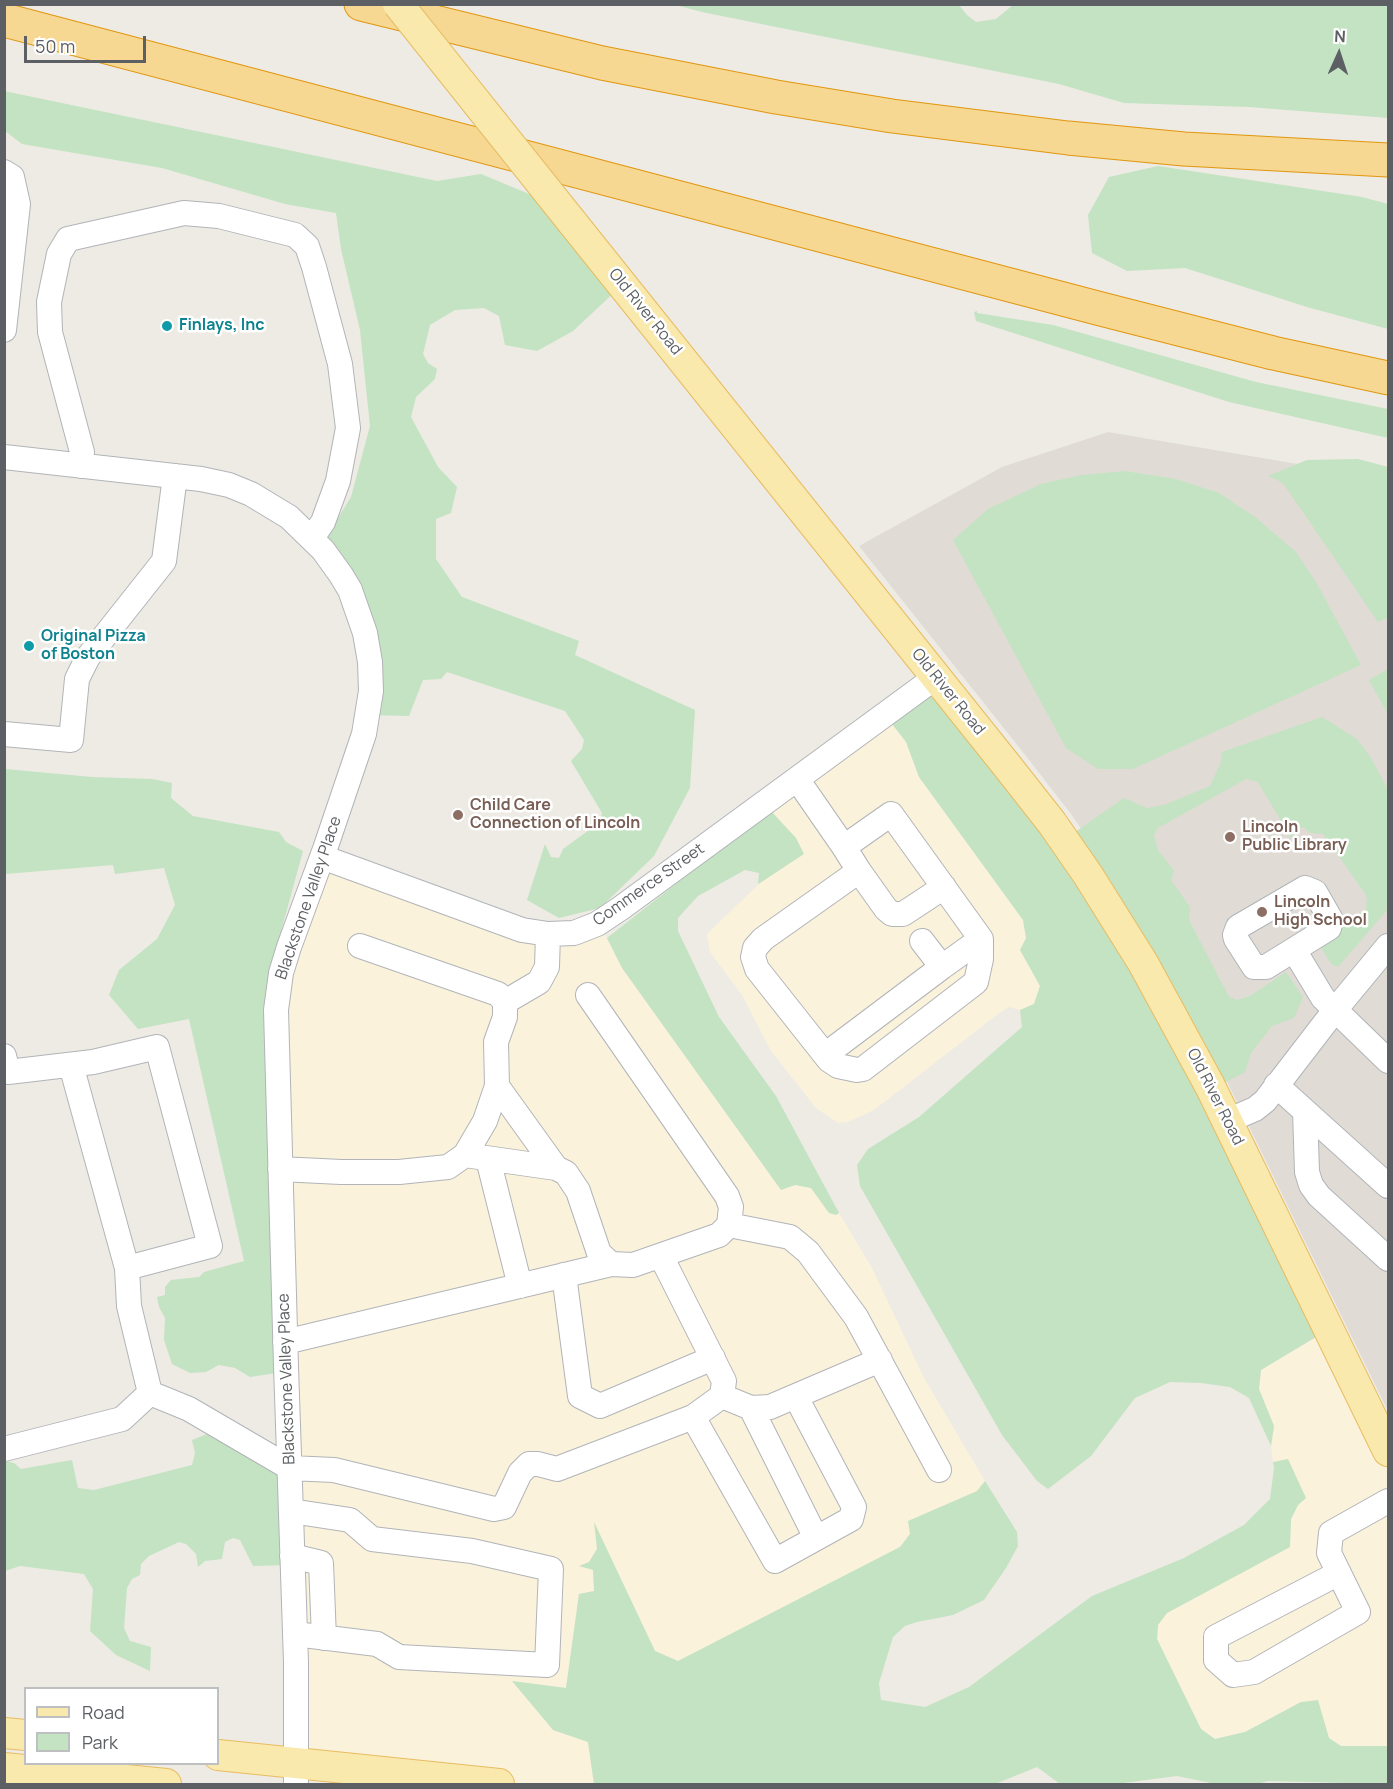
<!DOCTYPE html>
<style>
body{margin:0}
#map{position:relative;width:1393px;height:1789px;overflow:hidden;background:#edebe4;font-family:Manrope,sans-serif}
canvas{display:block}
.frame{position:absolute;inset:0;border:6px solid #5c5f63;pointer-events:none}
.legend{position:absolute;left:24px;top:1687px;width:195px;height:78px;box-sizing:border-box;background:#fff;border:2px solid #bebfc1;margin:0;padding:8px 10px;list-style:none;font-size:18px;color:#5c5f63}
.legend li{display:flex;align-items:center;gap:12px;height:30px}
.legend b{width:30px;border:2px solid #bebfc1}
.north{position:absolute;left:1309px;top:24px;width:60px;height:60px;-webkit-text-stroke:4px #fff;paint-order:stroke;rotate:3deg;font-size:16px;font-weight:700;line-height:24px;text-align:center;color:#5c5f63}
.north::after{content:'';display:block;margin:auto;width:21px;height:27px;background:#5c5f63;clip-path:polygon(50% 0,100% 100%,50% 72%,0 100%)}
.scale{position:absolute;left:24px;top:36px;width:122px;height:27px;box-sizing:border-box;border:3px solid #5c5f63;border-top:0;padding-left:8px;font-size:18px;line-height:21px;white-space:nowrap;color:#5c5f63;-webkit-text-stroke:4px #fff;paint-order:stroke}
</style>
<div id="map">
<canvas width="1393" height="1789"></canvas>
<div class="frame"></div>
<ul class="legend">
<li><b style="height:8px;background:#f9e9ad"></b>Road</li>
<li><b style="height:16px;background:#c3e3c2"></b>Park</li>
</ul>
<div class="north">N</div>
<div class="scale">50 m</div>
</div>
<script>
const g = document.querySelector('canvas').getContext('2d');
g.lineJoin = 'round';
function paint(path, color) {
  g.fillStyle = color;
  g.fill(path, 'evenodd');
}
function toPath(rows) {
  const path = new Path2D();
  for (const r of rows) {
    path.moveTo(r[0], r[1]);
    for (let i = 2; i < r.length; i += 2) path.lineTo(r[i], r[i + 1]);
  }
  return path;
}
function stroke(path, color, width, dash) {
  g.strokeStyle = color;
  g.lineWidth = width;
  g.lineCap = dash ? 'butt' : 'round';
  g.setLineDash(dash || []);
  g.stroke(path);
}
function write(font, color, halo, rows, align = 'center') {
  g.font = font + ' Manrope,sans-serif';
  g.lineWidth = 5;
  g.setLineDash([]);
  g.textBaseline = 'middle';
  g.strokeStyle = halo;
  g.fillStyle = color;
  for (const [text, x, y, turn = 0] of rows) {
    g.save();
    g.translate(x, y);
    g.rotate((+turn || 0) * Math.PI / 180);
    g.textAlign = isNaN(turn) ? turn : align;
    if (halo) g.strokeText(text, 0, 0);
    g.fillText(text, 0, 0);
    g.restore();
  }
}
const commercial = toPath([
 [892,724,906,742,919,777,1023,920,1026,938,1020,950,1040,986,1034,1004,1020,1010,1009,1007,998,1014,874,1110,848,1122,838,1123,816,1108,771,1051,742,995,710,952,707,934,760,883,780,821,767,805],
 [320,861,546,940,599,923,622,968,781,1190,795,1185,811,1188,829,1213,836,1215,839,1213,872,1268,924,1378,985,1481,977,1491,910,1534,900,1547,678,1661,655,1651,595,1524,597,1549,589,1562,580,1566,593,1570,594,1591,579,1594,566,1688,513,1681,553,1730,588,1742,594,1784,462,1784,296,1766,278,984],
 [1326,1331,1388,1456,1388,1746,1341,1746,1329,1738,1301,1702,1245,1732,1215,1739,1201,1729,1157,1639,1158,1625,1167,1613,1290,1547,1291,1519,1298,1505,1281,1462,1273,1462,1271,1446,1274,1426,1259,1389,1261,1370]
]);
const education = toPath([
 [1108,432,1333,470,1388,492,1388,1411,1193,1012,1116,879,1071,814,1026,756,859,546,1002,467]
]);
const green = toPath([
 [1014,4,1388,5,1388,118,1249,107,1124,103,1059,84,702,12,676,5,959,5,967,15,976,22,996,19],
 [4,91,437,181,481,174,546,201,619,288,573,331,537,351,505,345,499,316,484,308,455,310,430,325,423,354,428,363,437,369,435,379,416,397,411,417,438,467,457,487,451,513,436,519,436,559,462,597,579,641,575,655,695,710,690,788,654,856,600,908,559,918,527,900,545,844,551,857,559,858,563,849,600,822,602,813,571,761,582,749,584,740,565,711,447,672,441,679,423,680,409,716,367,715,350,607,311,546,338,518,351,497,370,426,360,330,341,249,336,213,285,204,162,168,22,144,5,131],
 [1158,166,1362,197,1388,204,1388,329,1307,307,1185,268,1127,271,1092,253,1088,215,1109,177],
 [977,311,977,313,1053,325,1256,382,1388,409,1388,438,1229,402,976,321,974,312],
 [1358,459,1388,467,1388,618,1378,622,1283,483,1268,476,1307,460],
 [1124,471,1176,479,1219,493,1255,517,1296,552,1316,582,1361,665,1133,769,1098,769,1066,748,953,540,988,509,1041,484,1082,475],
 [1388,669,1388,714,1369,680],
 [923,686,1061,842,1124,798,1147,808,1164,805,1210,786,1221,762,1222,752,1322,717,1357,739,1371,758,1388,789,1388,909,1338,967,1331,964,1319,944,1366,909,1367,899,1364,892,1323,834,1310,833,1304,827,1298,829,1291,838,1258,782,1246,779,1158,828,1154,836,1158,850,1174,871,1171,880,1190,907,1189,920,1229,997,1237,1000,1250,996,1286,972,1303,997,1294,1018,1272,1026,1251,1053,1245,1072,1209,1091,1326,1331,1261,1370,1259,1389,1274,1426,1271,1446,1249,1398,1230,1387,1201,1383,1170,1382,1135,1398,1091,1456,1048,1489,1037,1481,1002,1435,860,1186,857,1165,868,1149,919,1117,1022,1027,1020,1010,1034,1004,1040,986,1020,950,1026,938,1023,920,919,777,906,742,892,724],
 [5,769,92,777,152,779,172,783,171,798,193,816,279,832,286,842,303,851,271,968,283,1372,250,1377,235,1368,219,1365,206,1372,190,1373,172,1364,164,1340,165,1318,159,1307,157,1297,165,1295,165,1287,171,1280,199,1277,204,1272,244,1261,189,1019,138,1029,109,995,119,970,157,939,175,905,164,868,115,874,113,865,5,874],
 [770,810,796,838,804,854,760,883,758,884,759,873,745,870,698,896,678,918,678,931,719,1017,776,1096,839,1213,836,1215,829,1213,811,1188,795,1185,781,1190,622,968,607,938],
 [207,1434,226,1437,249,1448,284,1444,288,1565,253,1566,240,1540,233,1538,225,1542,222,1559,205,1561,198,1567,196,1554,186,1544,179,1542,149,1556,141,1564,140,1575,132,1579,127,1588,124,1628,130,1641,151,1647,150,1671,116,1655,90,1631,93,1589,84,1574,20,1566,5,1571,5,1461,14,1463,21,1469,72,1460,78,1488,94,1490,192,1465,195,1453,192,1440],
 [1288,1459,1306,1498,1298,1505,1291,1519,1290,1547,1167,1613,1158,1625,1157,1639,1201,1729,1215,1739,1245,1732,1301,1702,1318,1700,1329,1738,1341,1746,1388,1746,1388,1784,1268,1781,1257,1784,1216,1784,1177,1776,1115,1784,1060,1784,1037,1767,995,1784,594,1784,588,1742,553,1730,512,1681,566,1688,579,1594,594,1591,593,1570,579,1566,589,1562,597,1549,594,1522,655,1651,678,1661,900,1547,910,1534,908,1521,977,1491,985,1481,1017,1532,1018,1546,1006,1568,984,1600,953,1615,917,1622,905,1626,893,1637,879,1683,881,1700,925,1707,969,1687,1092,1596,1184,1558,1244,1525,1270,1499,1274,1468,1273,1462]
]);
const minor = toPath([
 [4,172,12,177,18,204,4,330],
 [4,457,201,479,229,485,251,494,289,517,323,550,341,575,350,590,365,633,370,662,371,691,364,734,325,849,289,947,281,973,276,1010,286,1366,296,1662,296,1784],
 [81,466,82,452,50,332,49,302,59,254,68,239,184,213,219,216,295,235,307,246,314,267,340,364,348,428,338,481,323,522,312,538],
 [4,734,71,740,77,679,88,657,164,561,175,476],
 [797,779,844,847,891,814,981,939,981,959,976,982,863,1069,857,1070,838,1066,829,1060,757,969,753,957,755,948,763,939,859,871,844,847],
 [322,857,522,930,548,934,574,933,597,924,621,908,936,677],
 [859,871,886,909,892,914,903,914,944,887],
 [1305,888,1315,892,1331,920,1329,928,1266,967,1254,967,1236,939,1235,935,1238,927,1305,888],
 [922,941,942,967,981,939],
 [1294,950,1323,998,1388,1061],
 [505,1002,539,982,547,967,548,934],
 [825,1055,942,967],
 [4,1056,8,1072,93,1062,157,1047,210,1246,127,1268],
 [71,1065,127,1268,129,1306,150,1393],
 [1276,1085,1388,1186],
 [497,1086,556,1168],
 [1305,1111,1307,1172,1311,1185,1319,1196,1388,1259],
 [1227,1121,1255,1109,1265,1101,1335,1010,1388,946],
 [465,1155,556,1168,566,1173,578,1191,599,1253,611,1264,633,1265,719,1235,729,1225,731,1207,727,1196,588,995],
 [488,1159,520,1286],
 [280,1169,341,1172,399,1172,448,1167,465,1155,485,1121,497,1086,496,1042,505,1017,505,1002,498,994,360,946],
 [729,1225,790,1237,808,1252,856,1317,939,1470],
 [564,1275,580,1396,600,1406,713,1358],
 [285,1342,611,1264],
 [150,1393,189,1409,290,1468,334,1470,494,1509,504,1507,520,1473,529,1464,538,1464,557,1469,693,1417,722,1396,724,1381,661,1256],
 [722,1396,751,1408,770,1407,880,1360],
 [751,1408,816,1538],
 [693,1417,775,1561,851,1519,854,1507,796,1397],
 [4,1449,122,1419,150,1393],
 [291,1511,350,1520,372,1539,472,1551,551,1569,547,1665,399,1657,377,1644,295,1634],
 [292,1556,321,1563,324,1638],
 [1339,1573,1216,1637,1216,1660,1233,1675,1254,1672,1358,1612,1329,1553,1331,1533,1388,1501]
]);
const major = toPath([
 [572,222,1008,767,1052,823,1088,875,1143,963,1210,1086,1388,1451],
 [4,1733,26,1735],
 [218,1755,499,1784],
 [4,1768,166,1784]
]);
const highway = toPath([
 [361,4,602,63,776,97,892,116,1068,138,1184,149,1388,160],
 [4,20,1101,309,1273,353,1388,378]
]);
const majorBridge = toPath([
 [398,4,572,222]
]);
const markers = [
 [167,326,6,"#0f9aa8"],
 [29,646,6,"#0f9aa8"],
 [458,815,6,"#8d6e63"],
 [1230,837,6,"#8d6e63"],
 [1262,912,6,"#8d6e63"]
];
const streetNames = [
 ["Old River Road",645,312,51],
 ["Old River Road",948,692,51],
 ["Commerce Street",649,885,-35],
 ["Blackstone Valley Place",309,898,-71],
 ["Old River Road",1215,1097,63],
 ["Blackstone Valley Place",287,1379,-92]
];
const cultureNames = [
 ["Finlays, Inc",179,326],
 ["Original Pizza",41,637],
 ["of Boston",41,655]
];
const educationNames = [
 ["Child Care",470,806],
 ["Connection of Lincoln",470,824],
 ["Lincoln",1242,828],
 ["Public Library",1242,846],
 ["Lincoln",1274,903],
 ["High School",1274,921]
];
paint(commercial, '#fbf2db');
paint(education, '#e0dcd5');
paint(green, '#c3e3c2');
stroke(minor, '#b1b4b8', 26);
stroke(major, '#e8bc62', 32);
stroke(highway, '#e19610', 35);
stroke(minor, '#fff', 24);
stroke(major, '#f9e9ad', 30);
stroke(highway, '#f6d892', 33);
stroke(majorBridge, '#e8bc62', 32, []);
stroke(majorBridge, '#f9e9ad', 30);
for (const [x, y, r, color] of markers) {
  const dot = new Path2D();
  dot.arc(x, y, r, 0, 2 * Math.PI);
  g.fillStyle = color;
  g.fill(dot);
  stroke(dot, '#fff', 2);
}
write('16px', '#5c5f63', '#fff', streetNames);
write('bold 16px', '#0d838f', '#fff', cultureNames, 'left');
write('bold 16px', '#785e54', '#fff', educationNames, 'left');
</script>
